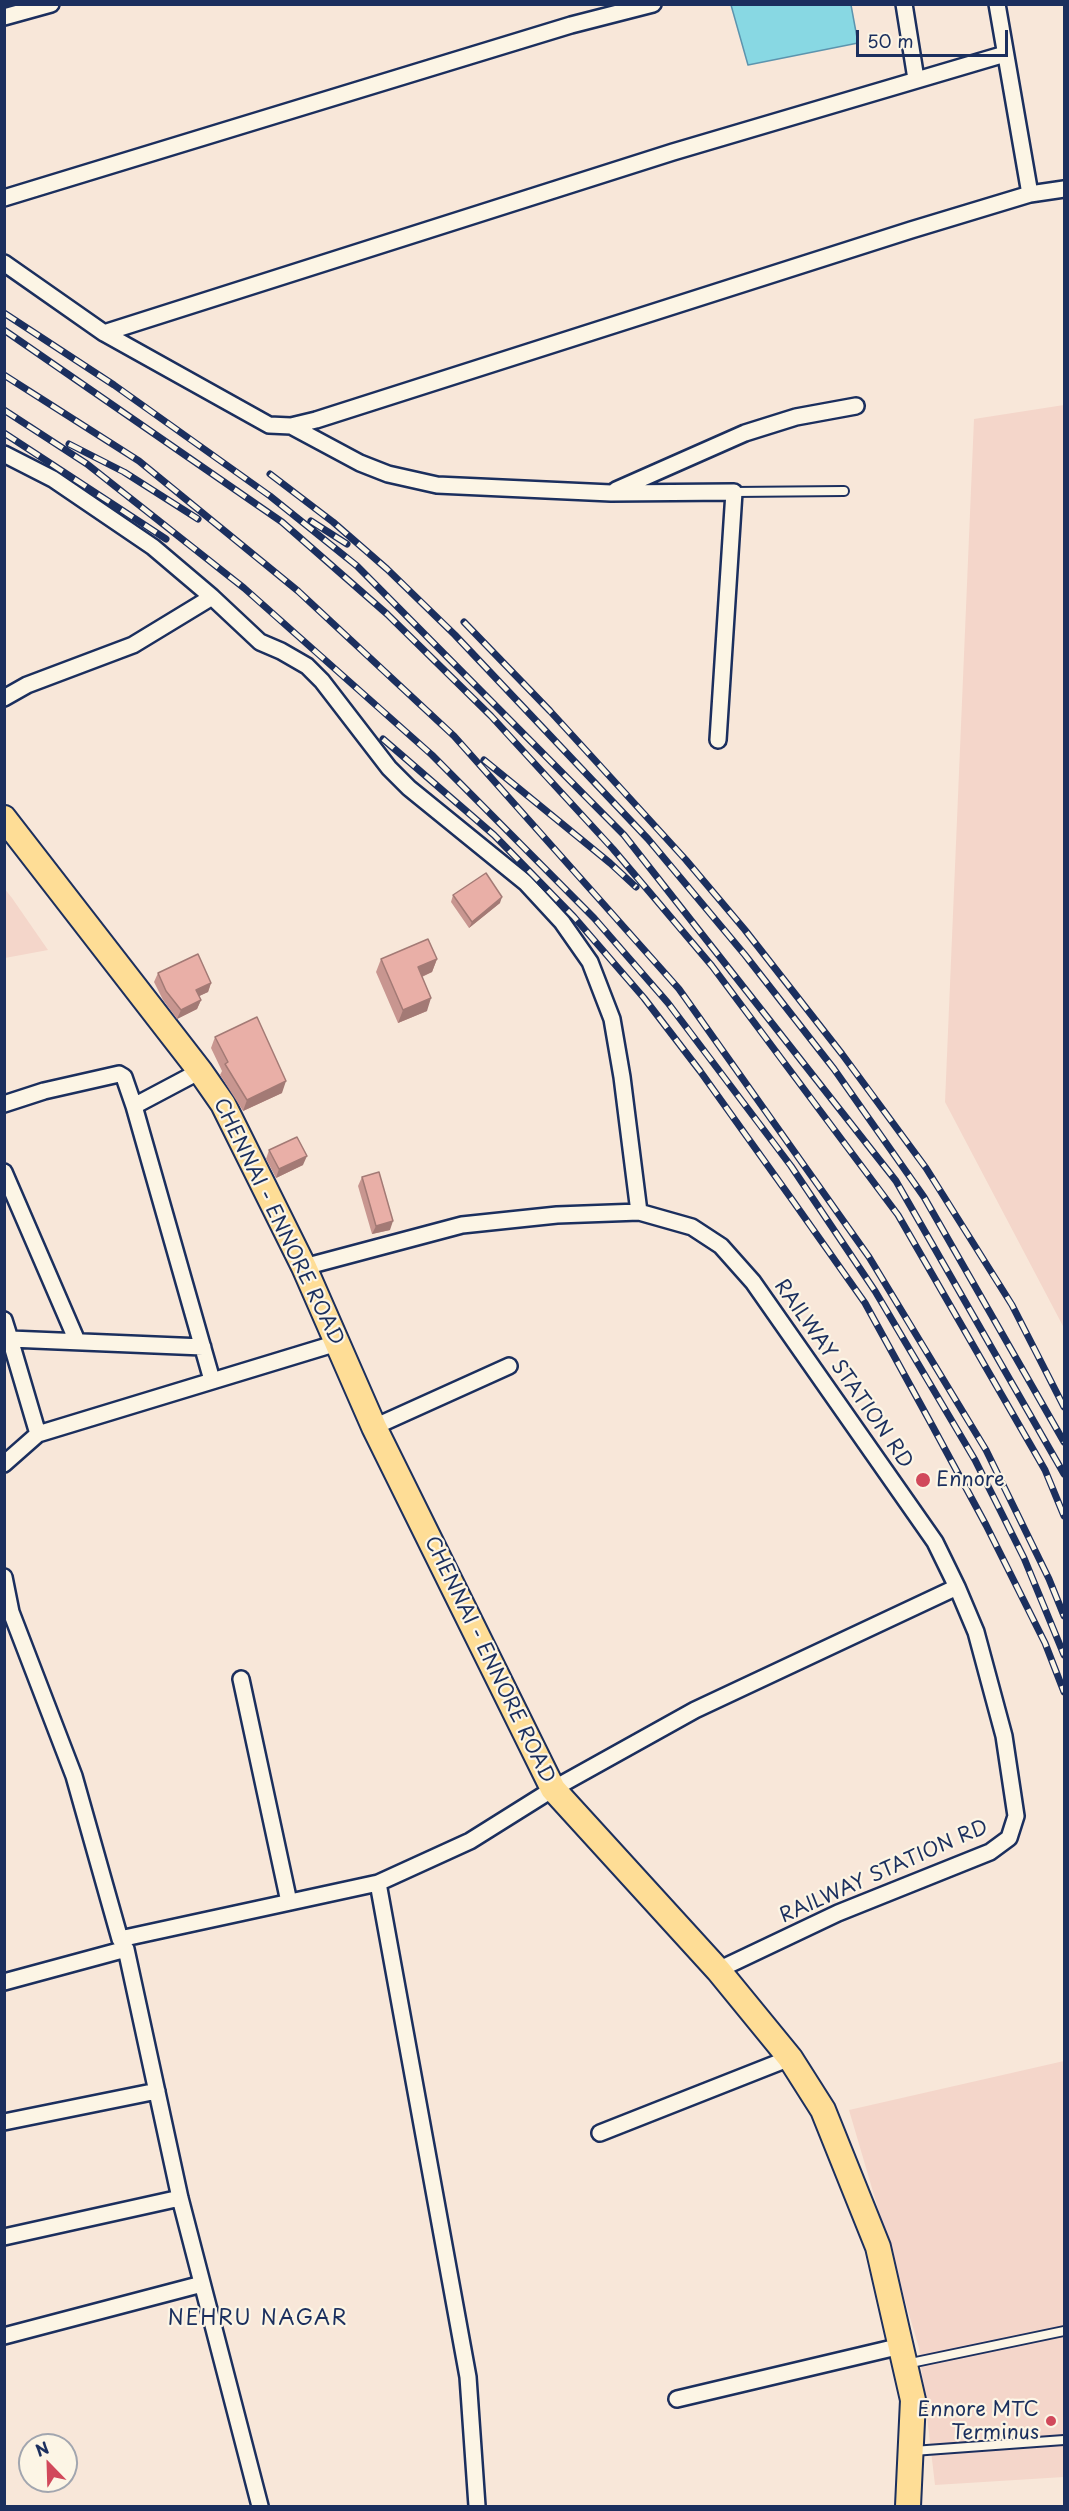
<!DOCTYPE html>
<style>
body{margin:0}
#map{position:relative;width:1069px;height:2511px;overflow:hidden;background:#f8e7d9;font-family:"Playpen Sans",sans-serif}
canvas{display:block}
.frame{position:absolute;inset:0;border:6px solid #1b2f5e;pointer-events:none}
.north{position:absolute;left:18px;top:2433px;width:60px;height:60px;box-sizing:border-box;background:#fcf5e5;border:2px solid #a2a6af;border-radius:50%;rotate:337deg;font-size:16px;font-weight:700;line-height:24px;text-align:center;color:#1b2f5e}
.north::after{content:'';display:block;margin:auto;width:21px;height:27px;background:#d1495b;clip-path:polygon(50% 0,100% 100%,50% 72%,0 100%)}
.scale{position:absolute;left:856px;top:30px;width:152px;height:27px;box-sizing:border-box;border:3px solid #1b2f5e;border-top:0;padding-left:8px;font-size:18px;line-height:21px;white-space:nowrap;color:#1b2f5e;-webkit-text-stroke:4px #fcf5e5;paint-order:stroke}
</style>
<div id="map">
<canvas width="1069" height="2511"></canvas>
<div class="frame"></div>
<div class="north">N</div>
<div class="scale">50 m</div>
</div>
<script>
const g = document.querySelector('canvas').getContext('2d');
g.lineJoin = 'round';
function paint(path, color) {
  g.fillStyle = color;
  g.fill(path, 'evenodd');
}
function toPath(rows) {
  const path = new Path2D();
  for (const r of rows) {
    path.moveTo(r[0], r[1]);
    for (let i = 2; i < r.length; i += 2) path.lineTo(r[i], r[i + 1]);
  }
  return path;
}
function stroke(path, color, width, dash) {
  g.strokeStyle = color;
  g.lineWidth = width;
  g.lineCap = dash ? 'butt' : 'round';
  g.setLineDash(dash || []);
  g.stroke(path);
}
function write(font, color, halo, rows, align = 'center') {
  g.font = font + ' "Playpen Sans",sans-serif';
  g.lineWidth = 4.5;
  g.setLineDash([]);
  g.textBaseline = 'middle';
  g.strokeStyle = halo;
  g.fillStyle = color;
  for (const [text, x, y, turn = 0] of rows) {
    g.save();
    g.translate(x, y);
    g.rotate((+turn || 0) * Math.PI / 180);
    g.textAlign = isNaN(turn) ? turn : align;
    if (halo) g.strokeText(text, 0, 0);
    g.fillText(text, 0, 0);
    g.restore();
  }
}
const built = toPath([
 [1064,405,1064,1328,945,1102,974,419],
 [4,888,12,898,48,950,5,958],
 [1064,2061,1064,2477,935,2485,919,2348,849,2110]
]);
const water = toPath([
 [731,5,851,5,858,43,748,65,731,5]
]);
const lane = toPath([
 [734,492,844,491],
 [906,2364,1064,2331],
 [913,2451,1064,2440]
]);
const street = toPath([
 [904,4,916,79],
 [997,4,1030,194],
 [4,17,51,4],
 [4,198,571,25,653,4],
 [4,263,104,333,269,425,291,426,316,420,911,230,1030,194,1064,189],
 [104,333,673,152,1005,54],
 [291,426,360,463,388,474,437,485,611,493,734,492,718,740],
 [4,454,53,479,153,547,212,597,260,642,281,651,307,666,322,681,389,768,409,788,526,883,562,922,590,962,612,1019,622,1077,639,1212],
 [616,490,745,433,796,417,856,406],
 [4,698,27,685,133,645,212,597],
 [200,1071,134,1106,212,1380],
 [4,1104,44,1091,119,1074,124,1077,134,1106],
 [4,1172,77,1341],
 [304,1267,462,1225,557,1215,639,1212,692,1227,721,1246,753,1282,935,1542,957,1587,976,1632,1004,1736,1016,1816,1009,1838,990,1852,838,1913,718,1970],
 [4,1320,10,1339,203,1347],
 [4,1339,10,1339,38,1434],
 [374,1427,509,1366],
 [4,1464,38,1434,337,1343],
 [4,1577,11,1612,74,1776,120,1939,126,1949,180,2198,260,2506],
 [241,1679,289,1902],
 [378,1883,468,2377,477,2506],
 [120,1939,378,1883,470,1841,553,1789,695,1710,957,1587],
 [4,1982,126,1949],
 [4,2122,157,2091],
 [600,2133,790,2058],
 [4,2237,180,2198],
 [4,2336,202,2284],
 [677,2399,901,2346]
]);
const primary = toPath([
 [4,818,200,1071,223,1104,304,1267,374,1427,553,1789,718,1970,790,2058,823,2110,878,2247,913,2400,908,2506]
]);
const rail = toPath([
 [4,313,114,385,270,496,357,566,624,835,896,1181,1064,1474],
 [4,330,282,522,387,614,491,716,613,849,712,966,898,1215,1045,1470,1064,1516],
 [4,375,139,461,298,591,454,736,679,989,869,1257,986,1450,1049,1579,1064,1616],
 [4,410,87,464,244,588,432,755,594,918,668,1003,791,1166,875,1291,975,1460,1024,1558,1064,1655],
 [4,433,166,539],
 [69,444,124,472,198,519],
 [270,474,333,522,387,569,455,635,648,839,745,955,834,1069,924,1197,1064,1442],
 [311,521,347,544],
 [464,622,550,711,686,860,745,930,842,1054,926,1168,1012,1305,1064,1407],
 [383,739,494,835,574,917,644,998,700,1071,793,1201,865,1303,933,1427,986,1525,1045,1643,1064,1692],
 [484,760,610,863,636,887]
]);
const wall = toPath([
 [453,895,500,903,469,928,451,902],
 [381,959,437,959,432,972,422,977,427,1011,398,1023,376,972],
 [158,973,211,983,208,992,199,996,201,1000,197,1009,177,1019,163,1000,154,982],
 [215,1037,282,1093,243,1111,220,1075,222,1071,211,1048],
 [269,1150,303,1165,276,1178,266,1159],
 [362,1177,390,1230,372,1234,358,1186]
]);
const shadedWall = toPath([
 [502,897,500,903,469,928,472,922],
 [437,959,432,972,414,980,418,967],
 [211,983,208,992,193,999,196,990],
 [431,998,427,1011,398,1023,403,1010],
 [201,1000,197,1009,177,1019,181,1010],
 [286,1081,282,1093,243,1111,247,1100],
 [307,1156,303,1165,276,1178,279,1169],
 [393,1221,390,1230,372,1234,376,1226]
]);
const building = toPath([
 [486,873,502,897,472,922,453,895,486,873],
 [428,939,437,959,418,967,431,998,403,1010,381,959,428,939],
 [198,954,211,983,196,990,201,1000,181,1010,166,991,158,973,198,954],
 [257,1017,286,1081,247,1100,225,1064,228,1062,215,1037,257,1017],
 [297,1137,307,1156,279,1169,269,1150,297,1137],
 [379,1172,393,1221,376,1226,362,1177,379,1172]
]);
const markers = [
 [923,1480,8,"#d1495b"],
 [1051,2421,6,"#d1495b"]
];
const streetNames = [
 ["CHENNAI - ENNORE ROAD",278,1222,64],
 ["RAILWAY STATION RD",843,1374,55],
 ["CHENNAI - ENNORE ROAD",489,1660,64],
 ["RAILWAY STATION RD",884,1872,-24]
];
const poiNames = [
 ["Ennore",936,1480],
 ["Ennore MTC",1039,2410,"right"],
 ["Terminus",1039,2433,"right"]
];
const neighbourhoodNames = [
 ["NEHRU NAGAR",258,2319]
];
paint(built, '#f4d6ca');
paint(water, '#88d8e3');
stroke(water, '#5c94ae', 1.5);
stroke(lane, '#1b2f5e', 12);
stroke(street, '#1b2f5e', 20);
stroke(primary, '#1b2f5e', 28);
stroke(lane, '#fcf5e5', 8);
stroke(street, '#fcf5e5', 15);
stroke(primary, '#fedd96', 24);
stroke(rail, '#1b2f5e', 7);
stroke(rail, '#fcf5e5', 4.5, [14]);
paint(wall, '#c89690');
paint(shadedWall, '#a37a75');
paint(building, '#e9afa7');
stroke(building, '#a37a75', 1.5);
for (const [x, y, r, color] of markers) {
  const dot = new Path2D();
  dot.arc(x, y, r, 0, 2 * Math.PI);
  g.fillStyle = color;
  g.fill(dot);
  stroke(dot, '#fcf5e5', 2);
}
write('20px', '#1b2f5e', '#fcf5e5', streetNames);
write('20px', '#1b2f5e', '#fcf5e5', poiNames, 'left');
g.letterSpacing = '1.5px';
write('21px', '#1b2f5e', '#fcf5e5', neighbourhoodNames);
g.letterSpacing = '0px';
</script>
